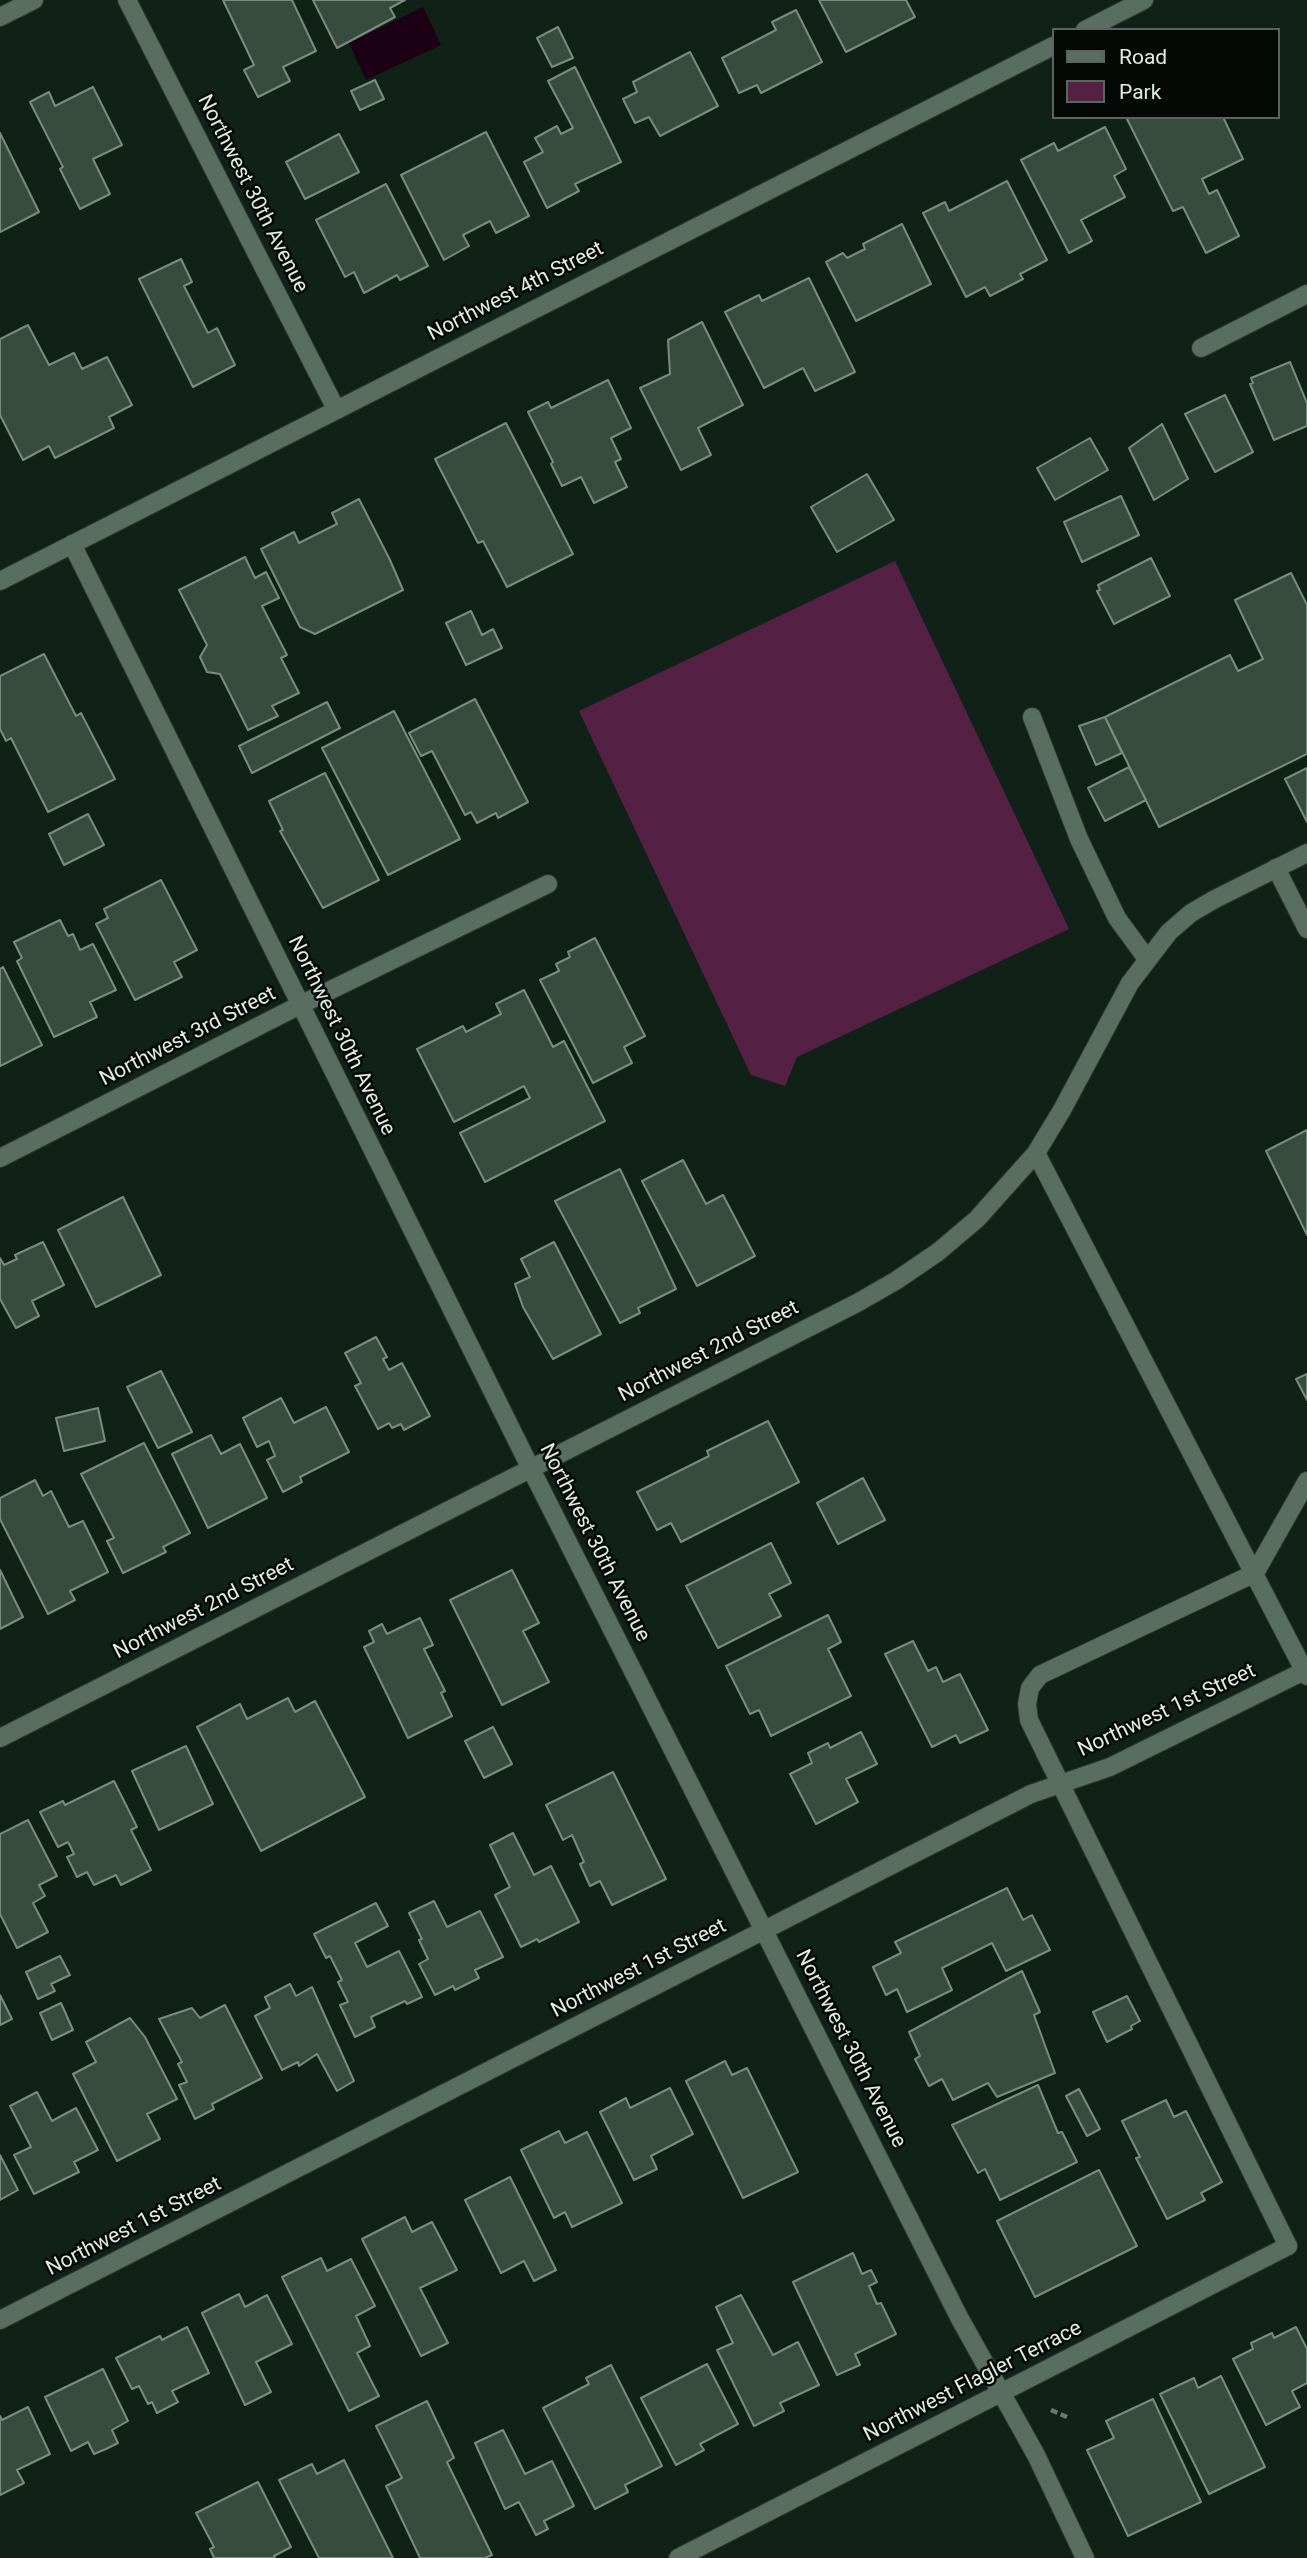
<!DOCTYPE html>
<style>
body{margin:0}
#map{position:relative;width:1307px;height:2558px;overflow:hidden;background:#102217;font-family:Roboto,sans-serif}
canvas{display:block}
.legend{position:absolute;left:1052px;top:28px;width:228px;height:91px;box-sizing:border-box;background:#040906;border:2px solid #5c645f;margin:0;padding:9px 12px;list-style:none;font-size:21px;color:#e1ece5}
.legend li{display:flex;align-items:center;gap:14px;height:35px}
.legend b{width:35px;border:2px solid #5c645f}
</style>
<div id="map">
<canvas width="1307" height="2558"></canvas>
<ul class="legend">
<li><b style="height:9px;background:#596d60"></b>Road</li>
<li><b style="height:19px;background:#542144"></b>Park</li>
</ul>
</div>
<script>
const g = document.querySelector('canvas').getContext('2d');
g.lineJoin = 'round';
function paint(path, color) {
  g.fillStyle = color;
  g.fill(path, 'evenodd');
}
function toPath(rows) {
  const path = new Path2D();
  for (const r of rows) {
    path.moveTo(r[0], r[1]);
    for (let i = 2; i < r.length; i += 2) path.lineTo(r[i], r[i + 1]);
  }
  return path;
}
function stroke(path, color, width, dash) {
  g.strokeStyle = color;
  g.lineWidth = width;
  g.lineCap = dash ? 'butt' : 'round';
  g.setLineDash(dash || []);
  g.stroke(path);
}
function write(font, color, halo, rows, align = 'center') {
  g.font = font + ' Roboto,sans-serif';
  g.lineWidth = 5;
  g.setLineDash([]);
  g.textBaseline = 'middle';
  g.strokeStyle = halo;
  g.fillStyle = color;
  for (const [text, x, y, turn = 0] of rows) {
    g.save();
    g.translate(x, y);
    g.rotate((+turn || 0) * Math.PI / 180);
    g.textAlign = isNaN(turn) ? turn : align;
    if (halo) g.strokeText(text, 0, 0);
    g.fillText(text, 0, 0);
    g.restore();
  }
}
const green = toPath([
 [895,561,1069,929,797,1057,785,1086,751,1075,579,711]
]);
const water = toPath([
 [423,7,441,45,366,80,349,43]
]);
const building = toPath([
 [223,0,292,0,316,51,283,67,290,81,258,97,244,70,254,65,223,0],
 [313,0,405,0,390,8,395,17,337,48,313,0],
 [819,0,906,0,915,17,846,52,819,0],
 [796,10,822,62,761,93,757,85,739,93,722,58,776,30,772,22,796,10],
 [558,27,573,58,552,67,537,38,558,27],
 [690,52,718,106,660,136,649,117,635,123,623,99,637,92,633,82,690,52],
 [575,67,621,162,575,184,579,191,547,208,524,162,543,152,535,138,557,126,561,134,573,128,548,81,575,67],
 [375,80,384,99,360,110,351,91,375,80],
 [93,87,122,145,93,159,110,194,80,209,60,169,63,167,30,102,49,92,55,106,93,87],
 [1126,117,1223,117,1243,159,1202,179,1209,194,1217,190,1239,236,1206,253,1183,207,1173,211,1126,117],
 [1105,127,1126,169,1114,176,1125,197,1081,220,1092,241,1069,253,1021,160,1054,143,1058,151,1105,127],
 [486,132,529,216,496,233,490,221,463,235,469,246,444,260,401,175,486,132],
 [0,133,39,212,0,232,0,133],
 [339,134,359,172,305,199,286,162,339,134],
 [1007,181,1047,260,1020,274,1023,279,990,296,985,287,966,297,923,213,945,202,949,211,1007,181],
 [386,184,428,266,400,280,397,275,364,293,354,272,345,277,316,220,386,184],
 [902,224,931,284,856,321,826,262,843,253,847,258,865,249,863,244,902,224],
 [181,259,192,282,184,286,208,333,217,328,235,365,193,387,139,279,181,259],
 [809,278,855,372,815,391,803,368,764,388,725,312,759,295,762,301,809,278],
 [702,322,743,405,698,428,711,455,681,470,640,388,670,374,668,340,702,322],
 [28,325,49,365,74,353,82,369,107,357,132,405,109,417,114,428,55,458,49,446,23,460,0,415,0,339,28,325],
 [1290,362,1307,403,1307,426,1274,440,1250,384,1253,383,1251,378,1290,362],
 [608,380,631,428,611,438,621,459,615,462,627,487,594,503,581,477,562,486,551,464,553,462,528,412,548,402,551,408,608,380],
 [1225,395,1253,452,1215,472,1185,414,1225,395],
 [506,423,573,554,507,587,483,541,478,543,435,459,506,423],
 [1162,424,1188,479,1154,500,1129,448,1162,424],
 [1090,438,1108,470,1055,500,1037,468,1090,438],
 [867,474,894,520,837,552,811,507,867,474],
 [1121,496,1139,535,1082,562,1064,522,1121,496],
 [359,499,390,560,403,590,315,634,300,627,261,549,294,532,299,543,337,524,332,513,359,499],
 [245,557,255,578,266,572,279,598,262,606,287,655,281,658,299,693,272,706,278,716,248,730,220,674,207,672,200,657,207,645,179,590,245,557],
 [1151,558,1170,596,1114,624,1097,591,1100,590,1098,585,1151,558],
 [1291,573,1307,605,1307,754,1159,827,1105,717,1230,655,1238,671,1263,659,1235,600,1291,573],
 [471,611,482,635,493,629,502,648,466,665,446,623,471,611],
 [44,654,76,716,81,713,115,779,48,812,11,738,6,741,0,729,0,676,44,654],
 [475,699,528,802,498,818,496,813,477,823,471,812,465,815,432,751,421,756,409,733,475,699],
 [327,702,340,728,252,773,239,746,327,702],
 [394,711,460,839,388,875,322,748,394,711],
 [1105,717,1122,753,1096,765,1079,726,1105,717],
 [1129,767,1146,800,1105,821,1088,788,1129,767],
 [1307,768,1307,822,1285,779,1307,768],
 [325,773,379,880,323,908,280,831,283,830,269,801,325,773],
 [88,814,104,845,64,865,49,834,88,814],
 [161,880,197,950,174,962,182,977,135,1000,96,924,108,918,104,909,161,880],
 [60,920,68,936,73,934,80,950,93,944,116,990,90,1002,97,1017,54,1037,17,961,22,958,14,942,60,920],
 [595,938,645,1036,624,1047,632,1063,593,1083,540,980,559,971,556,964,570,957,568,952,595,938],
 [3,967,42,1045,0,1066,0,969,3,967],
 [524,990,553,1047,564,1041,605,1121,485,1182,460,1133,530,1098,524,1086,454,1122,417,1049,463,1026,466,1032,501,1014,496,1004,524,990],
 [1307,1130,1307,1235,1266,1151,1307,1130],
 [683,1160,706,1204,723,1195,755,1256,697,1286,642,1181,683,1160],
 [620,1169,676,1289,638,1308,640,1313,620,1323,555,1201,620,1169],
 [123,1197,161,1275,96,1307,58,1230,123,1197],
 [43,1242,64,1285,32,1301,39,1316,16,1328,0,1299,0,1258,4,1265,17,1259,15,1255,43,1242],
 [554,1242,601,1334,553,1359,523,1307,515,1284,530,1277,521,1259,554,1242],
 [376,1337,387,1357,383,1359,389,1370,402,1363,430,1416,404,1430,401,1424,392,1428,389,1423,378,1429,355,1386,361,1383,345,1353,376,1337],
 [161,1371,192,1432,158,1448,127,1387,161,1371],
 [1307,1374,1307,1400,1296,1379,1307,1374],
 [281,1398,294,1423,326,1407,349,1452,300,1477,302,1482,283,1492,267,1460,275,1456,269,1441,257,1447,243,1418,281,1398],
 [98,1408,105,1441,64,1451,56,1418,98,1408],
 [768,1421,799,1482,681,1542,671,1523,657,1530,637,1492,709,1456,707,1451,768,1421],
 [211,1435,221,1454,240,1444,267,1498,208,1528,172,1454,211,1435],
 [144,1443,190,1533,163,1547,166,1552,123,1573,107,1541,114,1538,81,1474,144,1443],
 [863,1478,885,1520,838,1544,817,1503,863,1478],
 [35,1480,43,1496,51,1491,69,1527,83,1521,108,1572,70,1591,75,1600,48,1614,0,1519,0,1498,35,1480],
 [771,1543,791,1583,769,1594,781,1616,718,1648,686,1586,771,1543],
 [0,1570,23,1617,0,1629,0,1570],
 [512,1570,539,1623,523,1631,549,1682,502,1705,450,1600,512,1570],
 [828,1615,841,1642,828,1649,851,1696,771,1736,759,1710,750,1714,726,1666,828,1615],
 [420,1618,433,1645,424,1649,445,1691,441,1693,452,1716,408,1738,364,1647,374,1642,369,1631,382,1624,387,1634,420,1618],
 [913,1641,928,1671,936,1667,943,1682,960,1674,988,1730,960,1743,956,1735,932,1747,885,1654,913,1641],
 [288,1698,295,1712,315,1701,365,1797,261,1851,197,1727,240,1704,247,1719,288,1698],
 [493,1727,512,1764,484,1778,465,1741,493,1727],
 [861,1732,877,1764,846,1779,858,1802,816,1824,790,1774,812,1763,808,1753,828,1743,830,1748,861,1732],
 [186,1746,213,1804,159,1830,132,1771,186,1746],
 [613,1772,666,1879,612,1905,600,1881,590,1886,580,1864,584,1862,572,1835,563,1840,546,1805,613,1772],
 [114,1781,137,1827,131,1830,151,1870,121,1885,116,1875,94,1885,87,1872,77,1877,67,1857,74,1854,68,1842,58,1847,40,1812,63,1801,65,1805,114,1781],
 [28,1820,57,1876,39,1885,45,1896,33,1903,48,1932,17,1948,0,1914,0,1834,28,1820],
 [513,1833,534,1875,551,1866,579,1922,539,1942,537,1939,521,1947,495,1895,510,1887,490,1845,513,1833],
 [1007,1888,1023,1920,1032,1915,1050,1950,1006,1971,992,1943,942,1968,952,1990,907,2012,897,1989,886,1995,873,1967,901,1953,895,1942,1007,1888],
 [434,1901,447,1927,480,1911,503,1957,475,1970,479,1978,455,1990,453,1986,435,1995,419,1964,428,1959,419,1940,422,1939,409,1913,434,1901],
 [376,1903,388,1926,355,1943,367,1967,399,1951,422,1997,407,2004,405,2001,371,2017,375,2027,355,2037,340,2005,348,2002,338,1982,342,1980,330,1956,326,1958,314,1934,376,1903],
 [60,1956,70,1975,51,1984,55,1991,38,1999,26,1972,60,1956],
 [1022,1971,1040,2012,1034,2015,1055,2073,997,2097,988,2083,953,2100,942,2079,929,2086,915,2059,920,2056,909,2032,1022,1971],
 [290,1984,296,1996,312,1987,354,2081,337,2091,317,2054,299,2066,298,2062,282,2070,255,2016,270,2008,265,1997,290,1984],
 [0,1995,12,2019,0,2025,0,1995],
 [1127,1996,1140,2021,1131,2026,1132,2029,1107,2042,1093,2012,1127,1996],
 [61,2003,73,2030,52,2040,40,2013,61,2003],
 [225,2005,262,2078,212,2104,214,2109,195,2119,179,2085,187,2082,178,2064,182,2062,159,2019,192,2008,200,2018,225,2005],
 [130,2018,145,2037,177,2099,147,2114,160,2139,117,2161,73,2074,96,2062,86,2042,130,2018],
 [725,2061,732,2075,747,2068,798,2172,743,2198,686,2081,725,2061],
 [1038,2085,1058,2133,1062,2132,1077,2162,1000,2200,985,2169,978,2173,952,2125,1038,2085],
 [670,2088,693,2134,651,2156,657,2169,634,2180,600,2112,626,2098,630,2108,670,2088],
 [1079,2089,1100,2129,1087,2136,1066,2096,1079,2089],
 [37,2092,52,2121,76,2108,98,2150,74,2162,79,2172,34,2194,14,2155,31,2147,10,2106,37,2092],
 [1166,2100,1174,2117,1186,2111,1222,2182,1201,2193,1205,2200,1167,2219,1136,2158,1140,2157,1122,2121,1166,2100],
 [559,2131,565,2143,587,2132,622,2203,572,2227,565,2212,554,2218,521,2150,559,2131],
 [0,2155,18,2190,0,2200,0,2155],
 [1099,2170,1137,2246,1035,2297,997,2221,1099,2170],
 [510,2177,556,2270,534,2281,524,2261,501,2273,465,2200,510,2177],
 [405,2217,412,2232,432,2222,457,2270,420,2288,448,2343,421,2356,362,2239,405,2217],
 [853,2253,862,2274,871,2270,877,2282,869,2286,877,2304,881,2303,896,2334,855,2354,860,2365,837,2375,793,2282,853,2253],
 [321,2258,327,2271,351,2259,375,2306,356,2316,370,2346,357,2353,379,2396,349,2411,282,2277,321,2258],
 [239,2294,245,2307,267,2295,292,2344,256,2362,271,2392,245,2405,202,2313,239,2294],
 [741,2295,773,2355,798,2342,819,2385,780,2403,784,2411,754,2426,717,2350,733,2343,716,2307,741,2295],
 [187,2327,209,2373,172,2391,178,2402,157,2413,152,2402,148,2404,139,2386,132,2389,116,2358,160,2336,162,2340,187,2327],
 [1296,2327,1307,2349,1307,2383,1292,2391,1300,2407,1266,2425,1233,2359,1253,2349,1251,2343,1272,2333,1274,2338,1296,2327],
 [707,2364,738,2424,700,2444,704,2450,676,2465,641,2398,707,2364],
 [611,2365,662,2466,625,2485,628,2492,595,2509,543,2408,589,2384,586,2378,611,2365],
 [103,2369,128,2421,112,2430,118,2443,106,2449,94,2454,88,2442,71,2451,45,2397,103,2369],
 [1221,2376,1265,2467,1209,2494,1160,2394,1194,2378,1198,2388,1221,2376],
 [1153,2399,1201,2502,1128,2536,1087,2450,1114,2438,1106,2421,1153,2399],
 [427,2401,454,2458,447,2462,492,2555,485,2558,420,2558,386,2486,402,2478,376,2426,427,2401],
 [28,2407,50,2454,17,2470,24,2483,0,2495,0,2416,2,2420,28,2407],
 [503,2430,525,2474,552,2461,574,2506,544,2521,548,2529,536,2535,519,2502,505,2509,475,2443,503,2430],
 [344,2460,393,2558,319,2558,279,2480,312,2464,317,2474,344,2460],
 [258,2482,291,2547,274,2556,275,2558,214,2558,210,2549,214,2547,196,2513,258,2482]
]);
const path = toPath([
 [1051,2410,1067,2417]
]);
const lane = toPath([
 [1201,348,1307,294],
 [1032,717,1079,839,1117,918,1147,959],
 [1276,868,1307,929],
 [1036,1153,1307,1676],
 [1288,2246,1029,1720,1027,1704,1030,1688,1040,1675,1255,1573,1307,1481]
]);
const street = toPath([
 [127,0,336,409],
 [0,17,34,0],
 [1085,30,1144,0],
 [72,544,531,1469,960,2319,1036,2455,1085,2558],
 [0,581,1053,46],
 [0,1158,300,1005,548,884],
 [0,1738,857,1303,897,1280,938,1252,977,1219,1036,1153,1062,1110,1130,983,1169,932,1191,913,1215,899,1307,853],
 [0,2320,1031,1794,1110,1767,1304,1671],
 [678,2558,1288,2246]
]);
const streetNames = [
 ["Northwest 30th Avenue",252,194,63],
 ["Northwest 4th Street",516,292,-27],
 ["Northwest 30th Avenue",341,1036,64],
 ["Northwest 3rd Street",188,1037,-27],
 ["Northwest 2nd Street",709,1352,-27],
 ["Northwest 30th Avenue",594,1543,63],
 ["Northwest 2nd Street",204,1609,-27],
 ["Northwest 1st Street",1167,1711,-25],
 ["Northwest 1st Street",639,1969,-27],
 ["Northwest 30th Avenue",850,2049,63],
 ["Northwest 1st Street",134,2227,-27],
 ["Northwest Flagler Terrace",973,2382,-27]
];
paint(green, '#542144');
paint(water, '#1c0013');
paint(building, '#384b3f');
stroke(building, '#788d7f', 2);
stroke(lane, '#2d3831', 20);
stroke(street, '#2d3831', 20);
stroke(path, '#6b7a71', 4.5, [7, 3.5]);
stroke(lane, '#596d60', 18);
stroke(street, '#596d60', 18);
write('21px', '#e1ece5', '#040906', streetNames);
</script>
